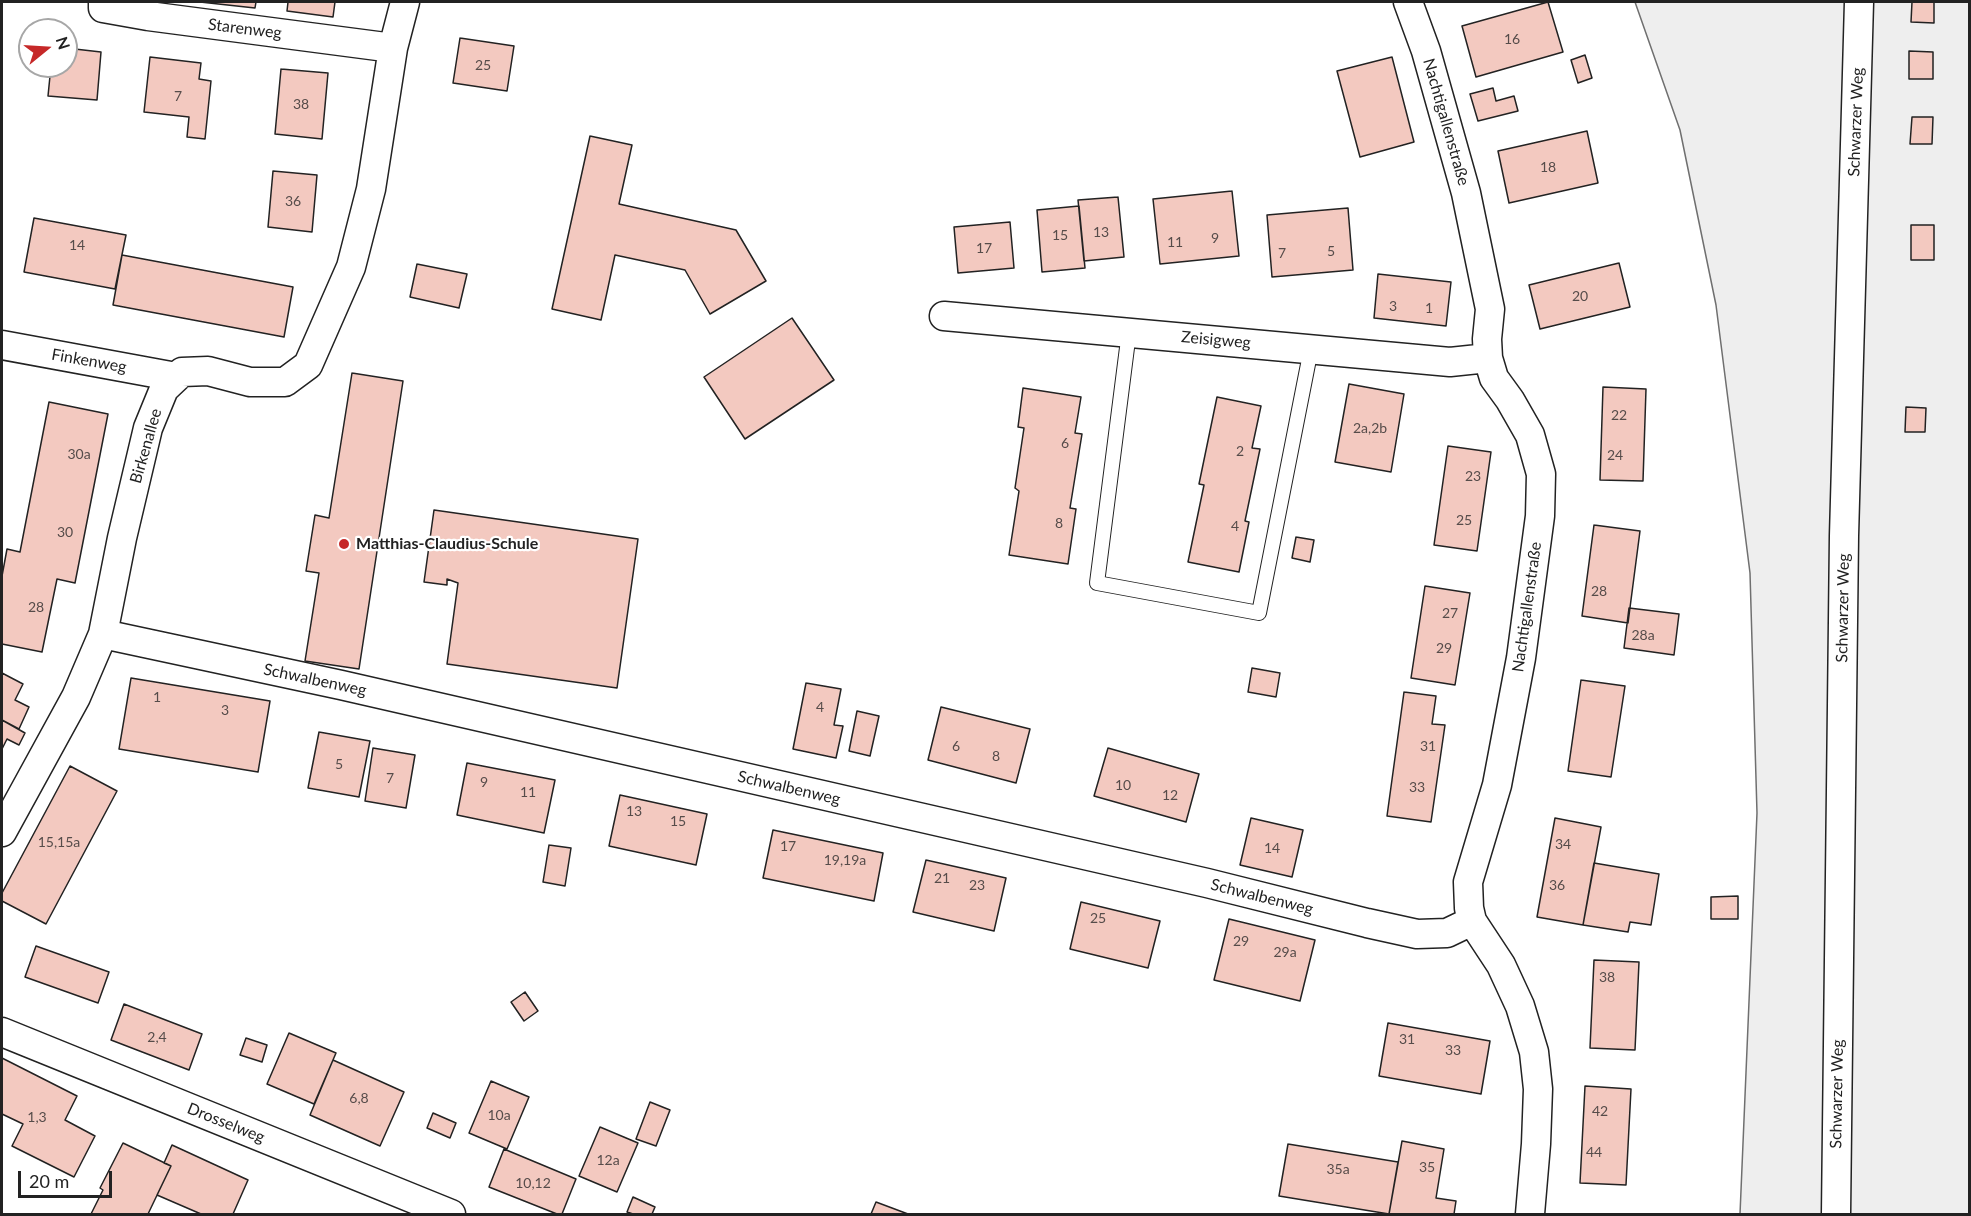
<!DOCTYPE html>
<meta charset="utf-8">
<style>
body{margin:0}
#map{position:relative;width:1971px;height:1216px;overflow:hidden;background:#fff;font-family:Lato,sans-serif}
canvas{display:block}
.frame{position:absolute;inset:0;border:3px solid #222;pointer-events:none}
.north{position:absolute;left:18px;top:18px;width:60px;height:60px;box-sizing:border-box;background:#fff;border:2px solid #a7a7a7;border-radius:50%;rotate:72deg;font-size:16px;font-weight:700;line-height:24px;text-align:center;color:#222}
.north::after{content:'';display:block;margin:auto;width:21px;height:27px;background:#c62828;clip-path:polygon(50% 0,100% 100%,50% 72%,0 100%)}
.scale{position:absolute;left:18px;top:1171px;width:94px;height:27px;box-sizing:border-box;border:3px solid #222;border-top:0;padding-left:8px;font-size:18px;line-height:21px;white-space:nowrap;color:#222;-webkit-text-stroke:4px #fff;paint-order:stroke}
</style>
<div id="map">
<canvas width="1971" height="1216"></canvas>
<div class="frame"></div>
<div class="north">N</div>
<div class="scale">20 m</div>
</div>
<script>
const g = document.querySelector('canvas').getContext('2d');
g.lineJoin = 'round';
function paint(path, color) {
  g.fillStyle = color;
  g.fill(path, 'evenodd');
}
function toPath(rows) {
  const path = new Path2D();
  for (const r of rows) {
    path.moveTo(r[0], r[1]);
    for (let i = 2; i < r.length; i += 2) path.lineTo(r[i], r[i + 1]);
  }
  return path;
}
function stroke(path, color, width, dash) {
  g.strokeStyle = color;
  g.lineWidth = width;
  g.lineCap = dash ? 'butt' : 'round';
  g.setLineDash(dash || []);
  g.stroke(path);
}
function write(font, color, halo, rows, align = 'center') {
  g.font = font + ' Lato,sans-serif';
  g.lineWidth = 4.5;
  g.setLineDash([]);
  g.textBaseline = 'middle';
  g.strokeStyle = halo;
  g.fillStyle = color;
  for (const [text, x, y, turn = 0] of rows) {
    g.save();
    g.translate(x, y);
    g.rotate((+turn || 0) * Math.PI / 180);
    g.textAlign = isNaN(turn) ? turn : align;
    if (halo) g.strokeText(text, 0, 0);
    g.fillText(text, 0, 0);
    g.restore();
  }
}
const green = toPath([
 [1635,2,1969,2,1969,1214,1740,1214,1757,813,1750,573,1716,305,1680,130,1635,2]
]);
const building = toPath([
 [200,2,256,2,255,8,200,2],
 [288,2,335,2,333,17,287,11,288,2],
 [1548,2,1563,52,1476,77,1462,26,1548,2],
 [1912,2,1934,2,1934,23,1911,22,1912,2],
 [460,38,514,46,507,91,453,83,460,38],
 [66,48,101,52,97,100,48,96,51,66,66,66,66,48],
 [1909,51,1933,52,1933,79,1909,79,1909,51],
 [1585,55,1592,78,1578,83,1571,60,1585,55],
 [150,57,201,63,199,79,211,81,205,139,187,137,189,117,144,112,150,57],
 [1392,57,1414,142,1360,157,1337,71,1392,57],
 [281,69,328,73,322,139,275,134,281,69],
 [1493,88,1496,101,1514,96,1518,111,1478,121,1470,94,1493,88],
 [1912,117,1933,117,1932,144,1910,144,1912,117],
 [1587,131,1598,183,1509,203,1498,151,1587,131],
 [590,136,632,145,619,204,736,230,766,281,710,314,685,270,615,255,601,320,552,309,590,136],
 [273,171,317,175,312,232,268,227,273,171],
 [1232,191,1239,256,1160,264,1153,199,1232,191],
 [1118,197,1124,257,1084,261,1078,200,1118,197],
 [1079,206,1085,268,1042,272,1037,210,1079,206],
 [1348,208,1353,270,1272,277,1267,215,1348,208],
 [34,218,126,235,115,289,24,272,34,218],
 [1010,222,1014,268,958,273,954,227,1010,222],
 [1911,225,1934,225,1934,260,1911,260,1911,225],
 [122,255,293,287,284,337,113,305,122,255],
 [1619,263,1630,307,1540,329,1529,285,1619,263],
 [417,264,467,274,459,308,410,297,417,264],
 [1378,274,1451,282,1446,326,1374,318,1378,274],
 [792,318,834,380,745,439,704,377,792,318],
 [352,373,403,381,359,669,305,661,319,573,306,571,315,515,329,518,352,373],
 [1349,384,1404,394,1391,472,1335,462,1349,384],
 [1603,387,1646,389,1643,481,1600,480,1603,387],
 [1023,388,1081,397,1075,433,1082,434,1070,508,1076,509,1068,564,1009,555,1019,491,1015,488,1024,428,1018,427,1023,388],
 [1217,397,1261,406,1252,448,1260,449,1245,521,1249,522,1239,572,1188,562,1204,485,1199,484,1217,397],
 [49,402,108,414,75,583,57,579,42,652,2,644,2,576,7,549,20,552,49,402],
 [1906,407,1926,408,1925,432,1905,432,1906,407],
 [1448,446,1491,452,1477,551,1434,545,1448,446],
 [434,510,638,539,617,688,447,664,458,583,447,579,447,585,424,582,434,510],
 [1594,525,1640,531,1628,623,1582,616,1594,525],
 [1296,537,1314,540,1310,562,1292,558,1296,537],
 [1425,586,1470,593,1455,685,1411,678,1425,586],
 [1629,608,1679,614,1674,655,1624,648,1629,608],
 [1252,668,1280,673,1276,697,1248,692,1252,668],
 [2,673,23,684,15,700,29,707,19,729,2,720,2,673],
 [131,678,270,701,258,772,119,749,131,678],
 [1581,680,1625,686,1611,777,1568,771,1581,680],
 [806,683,841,689,834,725,843,726,836,758,793,749,806,683],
 [1404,692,1436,696,1432,724,1445,725,1431,822,1387,816,1404,692],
 [941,707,1030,729,1016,783,928,760,941,707],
 [857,711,879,716,870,756,849,751,857,711],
 [2,720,25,733,19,745,7,739,2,749,2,720],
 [319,732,370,741,359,797,308,788,319,732],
 [373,748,415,755,406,808,365,801,373,748],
 [1108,748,1199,774,1186,822,1094,796,1108,748],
 [467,763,555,780,544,833,457,815,467,763],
 [70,766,117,791,46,924,2,901,2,893,70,766],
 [620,795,707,814,696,865,609,846,620,795],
 [1251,818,1303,830,1292,877,1240,865,1251,818],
 [1555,818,1601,827,1583,925,1537,917,1555,818],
 [773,830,883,853,874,901,763,878,773,830],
 [549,845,571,848,565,886,543,882,549,845],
 [926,860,1006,878,994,931,913,912,926,860],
 [1594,863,1659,874,1651,925,1630,922,1628,932,1583,925,1594,863],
 [1738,896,1738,919,1711,919,1711,897,1738,896],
 [1081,902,1160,921,1148,968,1070,949,1081,902],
 [1229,919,1315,940,1300,1001,1214,980,1229,919],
 [36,946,109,972,98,1003,25,977,36,946],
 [1594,960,1639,962,1635,1050,1590,1048,1594,960],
 [525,992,538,1011,524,1021,511,1002,525,992],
 [124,1004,202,1034,189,1070,111,1040,124,1004],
 [1388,1023,1490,1041,1481,1094,1379,1076,1388,1023],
 [289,1033,336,1053,314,1104,267,1084,289,1033],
 [246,1038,267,1045,262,1062,240,1055,246,1038],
 [2,1058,77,1096,65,1120,95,1136,74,1177,12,1146,23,1124,2,1114,2,1058],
 [333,1060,404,1092,380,1146,310,1115,333,1060],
 [491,1081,529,1097,507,1149,469,1133,491,1081],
 [1585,1086,1631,1089,1626,1185,1580,1183,1585,1086],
 [650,1102,670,1110,656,1146,636,1139,650,1102],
 [433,1113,456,1123,450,1138,427,1128,433,1113],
 [600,1127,638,1143,617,1192,579,1176,600,1127],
 [1402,1141,1444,1149,1436,1198,1456,1201,1454,1214,1389,1214,1402,1141],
 [123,1143,171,1166,148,1214,91,1214,103,1190,100,1188,123,1143],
 [1288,1144,1398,1162,1389,1214,1279,1196,1288,1144],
 [172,1145,248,1180,233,1214,201,1214,157,1195,171,1166,164,1163,172,1145],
 [504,1149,576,1179,562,1214,557,1214,489,1187,504,1149],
 [633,1197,655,1207,652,1214,633,1214,627,1212,633,1197],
 [876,1202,908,1214,871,1214,876,1202]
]);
const service = toPath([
 [1129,332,1097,583,1259,613,1311,349]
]);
const minor = toPath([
 [103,2,103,8,148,16,393,48],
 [1408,2,1426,51,1466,193,1490,309,1487,339,1488,358,1494,378,1510,400,1530,435,1541,474,1540,516,1521,658,1497,785,1468,882,1469,908,1472,921,1501,965,1520,1006,1534,1052,1538,1089,1536,1144,1530,1214],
 [944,316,1450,362,1488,358],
 [2,345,176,377],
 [103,634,341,685,1207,883,1367,923,1417,934,1447,933,1472,921],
 [2,832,76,697,103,634,122,538,148,428,164,389,182,372,208,371,250,382,285,382,308,365,351,267,371,189,393,48,405,2],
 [2,1032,451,1214],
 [1836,1214,1844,536,1859,2]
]);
const markers = [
 [344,544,6,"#c62828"]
];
const numberNames = [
 ["16",1512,39],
 ["25",483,65],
 ["7",178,96],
 ["38",301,104],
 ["18",1548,167],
 ["36",293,201],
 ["13",1101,232],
 ["15",1060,235],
 ["9",1215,238],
 ["11",1175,242],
 ["14",77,245],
 ["17",984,248],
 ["5",1331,251],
 ["7",1282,253],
 ["20",1580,296],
 ["3",1393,306],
 ["1",1429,308],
 ["22",1619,415],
 ["2a,2b",1370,428],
 ["6",1065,443],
 ["2",1240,451],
 ["30a",79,454],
 ["24",1615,455],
 ["23",1473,476],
 ["25",1464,520],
 ["8",1059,523],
 ["4",1235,526],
 ["30",65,532],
 ["28",1599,591],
 ["28",36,607],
 ["27",1450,613],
 ["28a",1643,635],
 ["29",1444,648],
 ["1",157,697],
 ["4",820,707],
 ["3",225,710],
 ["6",956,746],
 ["31",1428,746],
 ["8",996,756],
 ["5",339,764],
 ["7",390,778],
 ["9",484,782],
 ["10",1123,785],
 ["33",1417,787],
 ["11",528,792],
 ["12",1170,795],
 ["13",634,811],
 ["15",678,821],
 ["15,15a",59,842],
 ["34",1563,844],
 ["17",788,846],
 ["14",1272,848],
 ["19,19a",845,860],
 ["21",942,878],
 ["23",977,885],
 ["36",1557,885],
 ["25",1098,918],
 ["29",1241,941],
 ["29a",1285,952],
 ["38",1607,977],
 ["2,4",157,1037],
 ["31",1407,1039],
 ["33",1453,1050],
 ["6,8",359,1098],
 ["42",1600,1111],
 ["10a",499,1115],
 ["1,3",37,1117],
 ["44",1594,1152],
 ["12a",608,1160],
 ["35",1427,1167],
 ["35a",1338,1169],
 ["10,12",533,1183]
];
const streetNames = [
 ["Starenweg",245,29,7],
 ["Nachtigallenstraße",1446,122,74],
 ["Schwarzer Weg",1856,122,-88],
 ["Zeisigweg",1216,340,5],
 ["Finkenweg",89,361,10],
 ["Birkenallee",146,446,-74],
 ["Nachtigallenstraße",1527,607,-82],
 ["Schwarzer Weg",1843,608,-89],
 ["Schwalbenweg",315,680,12],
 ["Schwalbenweg",789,788,13],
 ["Schwalbenweg",1262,897,14],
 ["Schwarzer Weg",1837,1094,-89],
 ["Drosselweg",226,1123,22]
];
const poiNames = [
 ["Matthias-Claudius-Schule",356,544]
];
paint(green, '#eee');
stroke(green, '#6f6f6f', 1.5);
paint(building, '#f3c9c0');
stroke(building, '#222', 1.5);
stroke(service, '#222', 16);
stroke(minor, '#222', 31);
stroke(service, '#fff', 14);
stroke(minor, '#fff', 28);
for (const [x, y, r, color] of markers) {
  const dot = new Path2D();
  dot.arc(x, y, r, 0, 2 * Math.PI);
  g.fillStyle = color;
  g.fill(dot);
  stroke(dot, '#fff', 2);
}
write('14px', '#564c4a', null, numberNames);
write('16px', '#222', '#fff', streetNames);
write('bold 16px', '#222', '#fff', poiNames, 'left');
</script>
